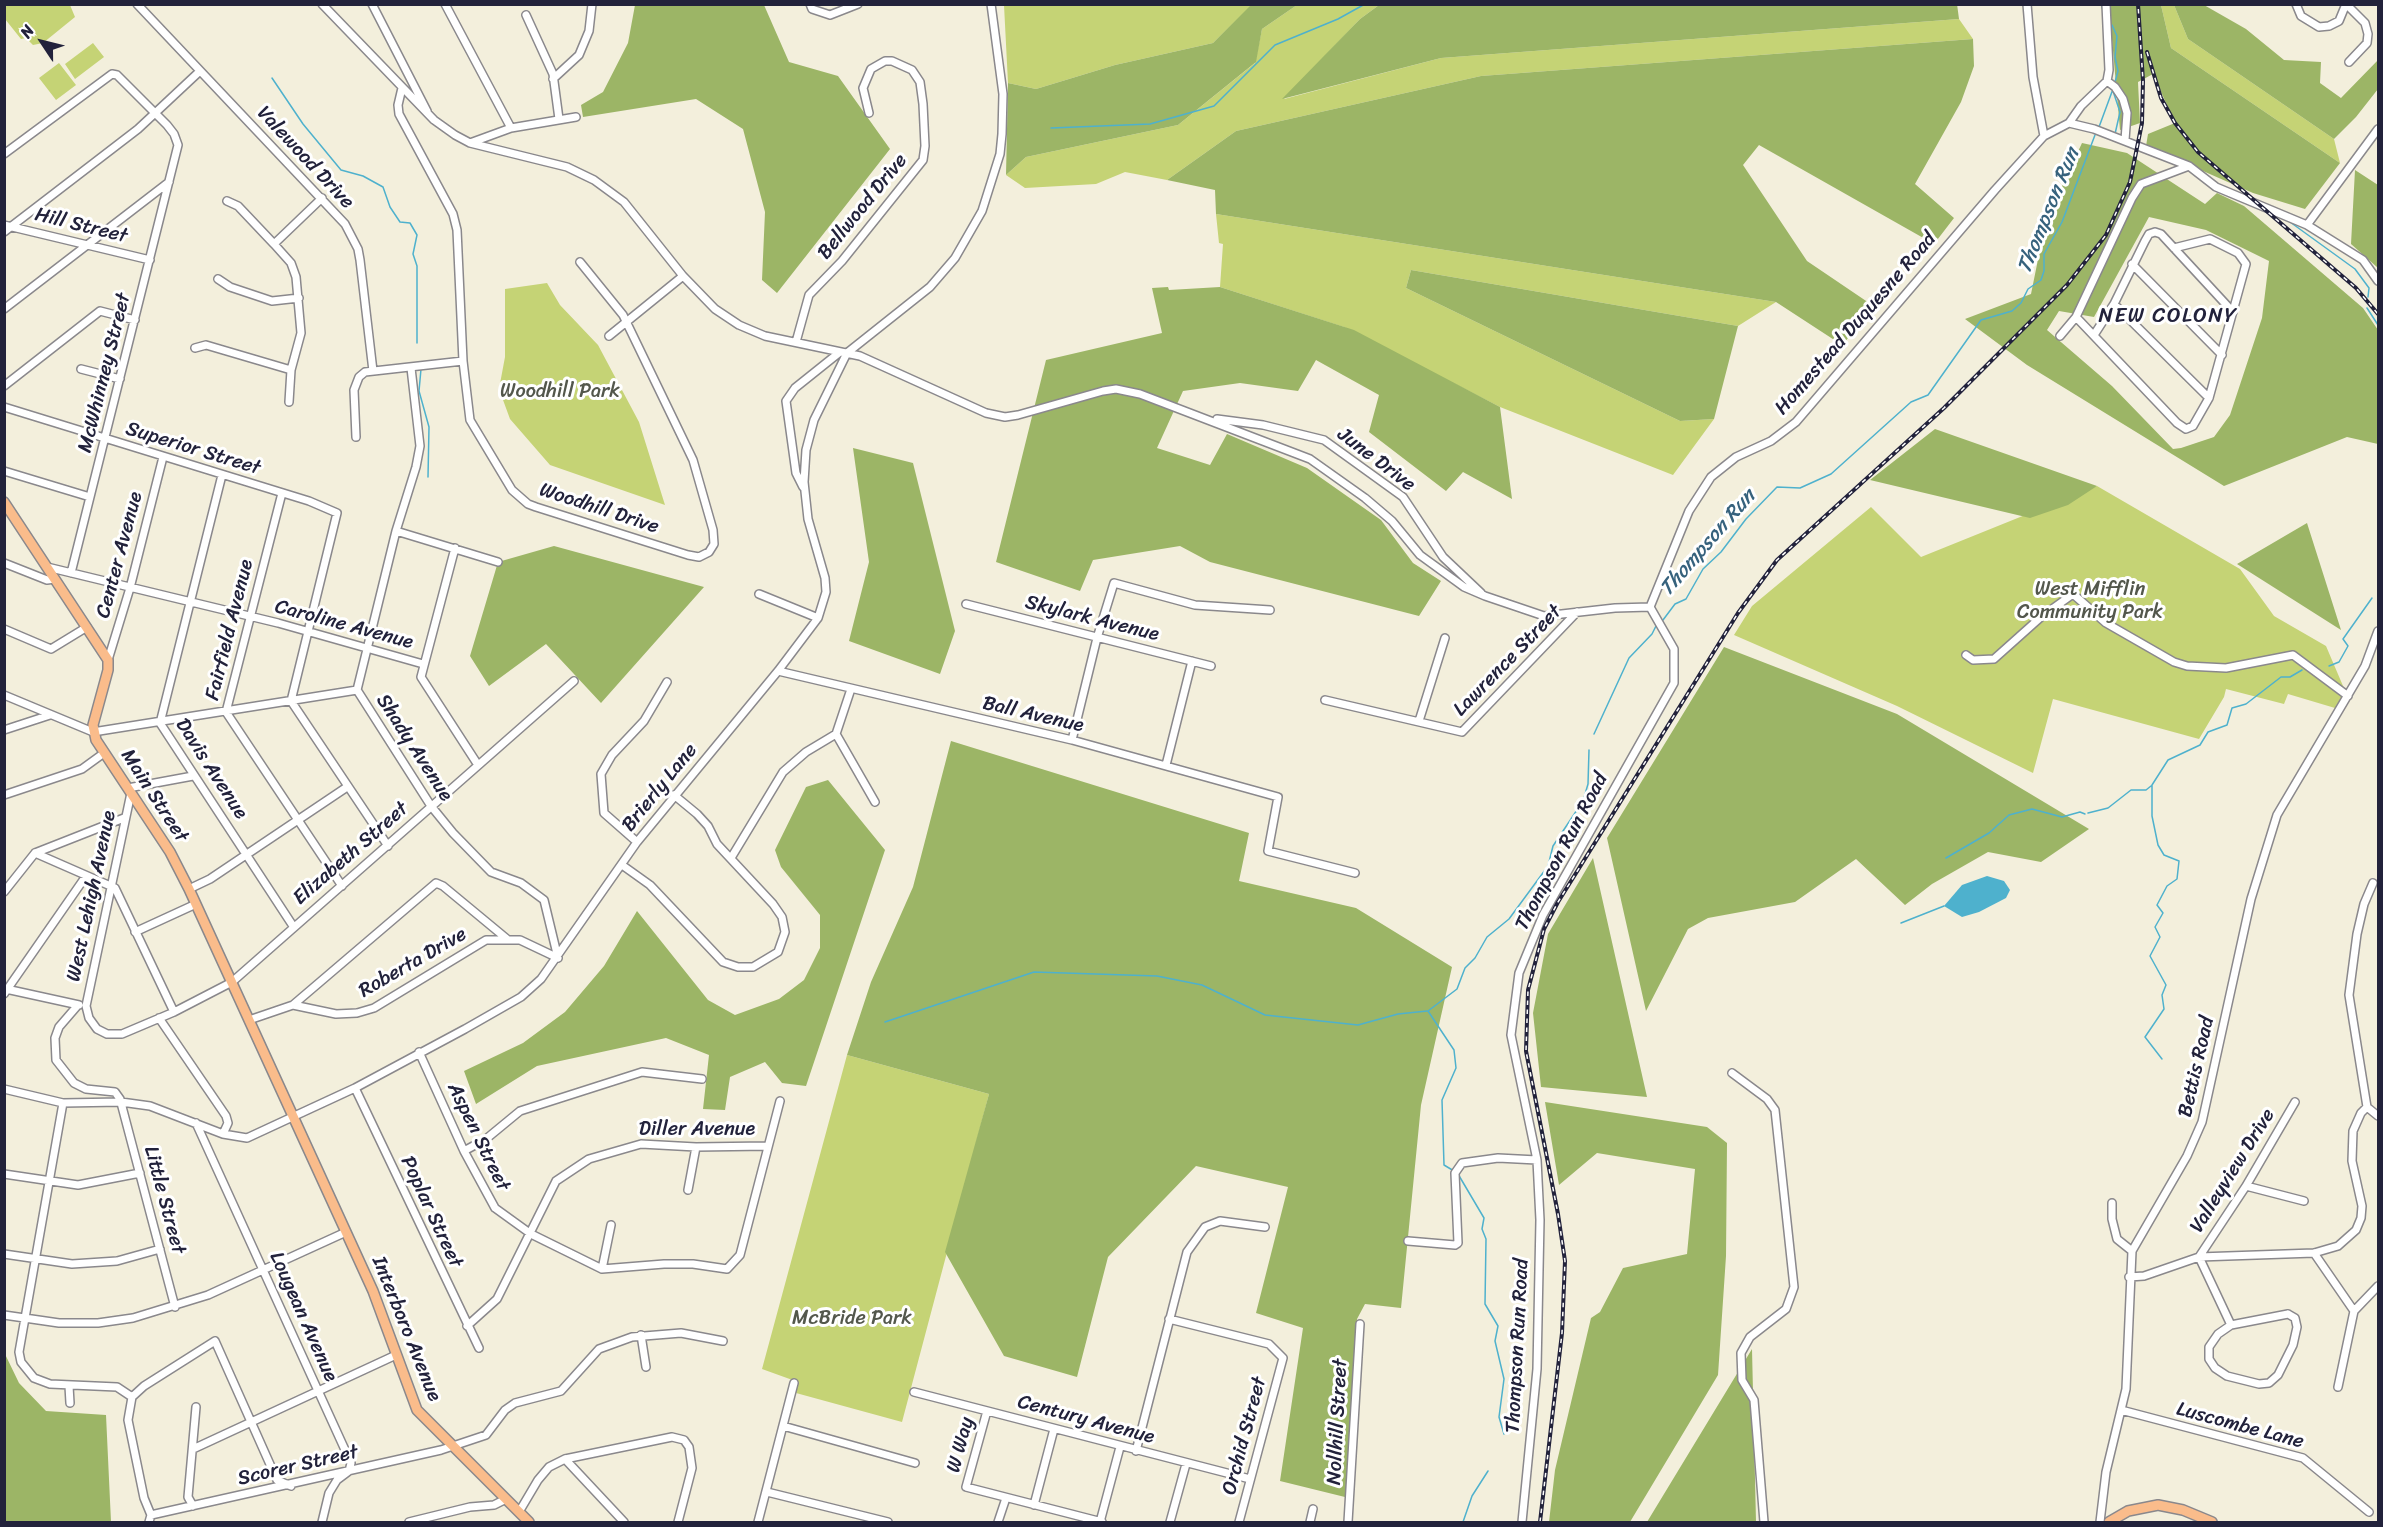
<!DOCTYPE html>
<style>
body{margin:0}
#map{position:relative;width:2383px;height:1527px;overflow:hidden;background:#f3efdc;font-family:Sriracha,sans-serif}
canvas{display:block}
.frame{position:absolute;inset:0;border:6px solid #22223b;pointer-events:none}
.north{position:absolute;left:12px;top:12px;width:60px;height:60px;-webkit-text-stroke:4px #fff;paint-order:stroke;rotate:305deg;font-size:16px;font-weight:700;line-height:24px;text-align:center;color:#22223b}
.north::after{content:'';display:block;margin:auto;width:21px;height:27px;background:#22223b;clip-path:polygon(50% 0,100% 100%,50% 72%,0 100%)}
</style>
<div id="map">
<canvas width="2383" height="1527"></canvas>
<div class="frame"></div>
<div class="north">N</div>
</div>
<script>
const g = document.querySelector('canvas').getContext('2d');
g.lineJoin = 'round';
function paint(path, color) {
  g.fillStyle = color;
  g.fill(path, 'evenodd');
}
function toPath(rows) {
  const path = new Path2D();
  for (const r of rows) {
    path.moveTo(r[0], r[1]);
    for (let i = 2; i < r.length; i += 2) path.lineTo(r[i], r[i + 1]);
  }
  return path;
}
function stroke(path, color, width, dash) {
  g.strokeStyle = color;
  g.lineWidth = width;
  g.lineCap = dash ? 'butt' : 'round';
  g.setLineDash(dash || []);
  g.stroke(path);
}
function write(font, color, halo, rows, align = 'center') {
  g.font = font + ' Sriracha,sans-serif';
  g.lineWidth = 6;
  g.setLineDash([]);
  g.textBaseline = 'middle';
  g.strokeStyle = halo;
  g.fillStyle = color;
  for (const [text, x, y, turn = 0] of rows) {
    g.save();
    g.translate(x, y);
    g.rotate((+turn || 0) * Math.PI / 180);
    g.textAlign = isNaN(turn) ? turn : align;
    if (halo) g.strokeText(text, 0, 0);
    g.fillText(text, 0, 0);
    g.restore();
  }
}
const green = toPath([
 [4,5,70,5,75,17,43,43,33,45,26,38,21,39,5,19],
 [1004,5,1252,5,1213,43,1115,65,1036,89,1008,83],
 [1297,5,1379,5,1360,19,1284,99,1441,58,1959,19,1973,39,1481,76,1236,131,1167,180,1125,172,1096,184,1025,188,1006,175,1026,157,1178,125,1255,63,1262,29],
 [2161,5,2174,5,2188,39,2334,139,2340,163,2171,48],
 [93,43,104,57,75,79,65,64],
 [59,63,76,85,56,100,39,78],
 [1216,214,1776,302,1738,326,1411,270,1406,288,1680,421,1714,419,1673,475,1500,407,1344,327,1220,287,1223,244,1219,243],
 [547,283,560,305,598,345,639,422,665,505,550,465,510,419,499,389,505,357,505,289],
 [2097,486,2240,569,2274,616,2326,646,2346,693,2335,708,2288,694,2284,704,2226,689,2224,697,2199,739,2053,699,2033,773,1897,706,1734,635,1752,606,1871,507,1921,557],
 [847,1055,989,1094,902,1422,796,1393,798,1382,762,1369]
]);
const forest = toPath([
 [1252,4,1297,5,1262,29,1256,62,1178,125,1026,157,1006,175,1008,83,1036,89,1115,65,1213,43],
 [635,5,764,5,789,62,838,76,890,149,777,293,762,280,765,212,743,129,696,99,583,117,581,105,603,92,628,43],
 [1379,5,1957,4,1959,19,1441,58,1282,99,1360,19],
 [2109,5,2161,5,2171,48,2340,163,2305,209,2253,193,2146,146,2148,134,2175,123,2153,74,2138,82,2140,123,2120,130],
 [2174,5,2204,5,2246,29,2284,60,2321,62,2320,83,2341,98,2378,60,2378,89,2356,117,2334,139,2188,39],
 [1973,39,1974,66,1961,102,1915,184,1954,218,1934,244,1759,145,1743,165,1807,261,1875,307,1842,345,1776,302,1216,214,1215,190,1167,180,1236,131,1481,76],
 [2082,143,2127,153,2205,204,2217,193,2244,206,2363,308,2378,330,2378,444,2347,437,2224,486,2027,365,1965,319,2031,294,2046,220],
 [2149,217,2206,230,2269,261,2262,318,2230,415,2214,437,2181,448,2173,449,2112,386,2047,330,2059,311,2094,317],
 [2355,170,2378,185,2378,268,2351,244],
 [1411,270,1738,326,1714,419,1680,421,1406,288],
 [1168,287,1169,290,1220,287,1354,330,1500,407,1512,499,1463,472,1446,491,1369,432,1379,395,1316,360,1298,391,1240,383,1183,391,1157,448,1210,465,1227,434,1307,468,1381,520,1413,563,1441,581,1419,616,1210,562,1180,546,1093,560,1080,591,996,562,1046,360,1162,333,1152,288],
 [1935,429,2097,486,2068,505,2030,518,1870,480],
 [853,448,913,463,955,631,940,674,849,641,869,562],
 [2307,523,2341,630,2237,564],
 [554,546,704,587,601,703,546,644,489,686,470,656,498,562],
 [1724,647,1897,714,2089,829,2041,862,1988,852,1932,884,1905,905,1856,859,1795,902,1708,918,1688,929,1646,1011,1607,838],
 [951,741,1249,833,1239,881,1356,908,1452,967,1421,1105,1401,1308,1365,1304,1357,1319,1349,1498,1280,1481,1303,1328,1256,1313,1288,1187,1196,1166,1108,1257,1077,1377,1004,1356,945,1252,989,1094,847,1055,871,982,913,887],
 [828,780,885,850,806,1086,782,1083,765,1062,730,1077,725,1110,703,1109,709,1055,666,1038,537,1066,476,1104,464,1071,523,1043,565,1012,604,966,637,911,708,1000,735,1015,779,999,804,980,820,948,820,915,781,867,775,850,806,787],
 [1593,858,1647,1097,1541,1087,1533,1013,1548,934],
 [1545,1102,1707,1127,1727,1143,1726,1256,1718,1375,1630,1522,1549,1522,1555,1470,1591,1318,1600,1312,1623,1268,1687,1254,1695,1169,1597,1153,1559,1185],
 [1752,1349,1756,1522,1647,1522],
 [4,1352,19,1383,46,1411,106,1415,111,1522,5,1522]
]);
const water = toPath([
 [1987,876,2004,881,2010,890,2006,898,1979,912,1962,917,1944,906,1962,885]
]);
const stream = toPath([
 [2101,4,2103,10],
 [2112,25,2117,36,2115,57,2118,71,2115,82],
 [272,78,303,124,341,170,363,176,383,187,390,207,400,222,410,223,417,235,413,254,417,266,417,343],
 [2113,91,2120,112,2115,134],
 [2099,127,2113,89],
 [1051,128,1150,124,1214,106,1275,45,1338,19,1365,4],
 [2290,222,2355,269,2369,288,2368,297],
 [2367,308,2378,325],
 [421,369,419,391,429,427,428,477],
 [1663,620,1675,604,1686,599,1703,569,1721,552,1746,519,1777,487,1800,488,1831,474,1911,402,1928,395,1981,320,2012,311,2021,303,2028,289,2041,280,2044,271,2044,254,2062,222,2095,135],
 [2329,666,2339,662,2348,646,2343,639,2372,598],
 [1594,734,1629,658,1652,634,1657,624],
 [2088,813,2108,808,2131,790,2146,790,2151,786],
 [1946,858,1989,833,2009,815,2032,809,2062,817,2080,812,2085,814],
 [1901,923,1944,906],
 [885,1022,1034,972,1157,976,1202,985,1265,1015,1358,1025,1398,1014,1427,1011],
 [2162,1059,2145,1037,2164,1009,2162,995,2166,985,2150,956,2160,937,2155,927,2163,913,2157,905,2167,886,2177,879,2179,861,2164,855,2158,845,2152,816,2152,785,2168,760,2200,745,2208,732,2227,725,2232,708,2246,704,2281,677,2290,677,2302,670],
 [1454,1171,1444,1165,1442,1100,1456,1068,1454,1050,1428,1011,1457,989,1465,968,1475,958,1487,937,1509,919,1548,866,1553,846,1583,801,1588,784,1589,750],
 [1458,1174,1484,1218,1482,1229,1486,1239,1485,1304,1498,1326,1495,1341,1504,1379,1499,1417,1504,1434],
 [1463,1522,1472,1496,1488,1471]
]);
const minor = toPath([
 [137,4,345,224,358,249,360,260,373,371],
 [322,4,434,120,455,135,470,143,567,167,594,180,624,202,683,276,715,309,739,325,765,336,860,356,986,413,1005,417,1018,415,1103,391,1116,389,1140,394,1310,459,1365,498,1392,521,1420,555,1464,587,1485,596,1544,616,1615,608,1650,607],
 [372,4,427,111],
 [445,4,511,128],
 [810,4,812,9,830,15,858,4],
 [2027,4,2033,77,2044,136],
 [2296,4,2301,16,2319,27,2329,26,2339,21,2346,4,2365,23,2368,34,2367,43,2349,62],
 [526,15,553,74,559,119],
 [553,79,579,55,589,31,592,4],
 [2107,81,2115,87,2123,99,2127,113,2125,140],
 [402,88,398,105,399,114,453,214,457,230,463,361,470,420,512,490,528,504,536,507,688,555,699,557,709,552,714,544,713,530,693,460,623,315,580,262],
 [2069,123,2081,106,2107,81,2109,70,2106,4],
 [470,143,511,128,576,117],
 [4,154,112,74,117,75,167,125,174,134,178,145,71,573],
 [227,201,238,206,274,244,291,263,296,277,301,333,291,370,289,402],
 [4,225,150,260],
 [2307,225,2378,129],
 [4,232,138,129,200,71],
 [274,244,322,198],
 [2174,248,2210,239,2238,253,2246,264,2209,398,2193,426,2186,429,2177,423,2076,317,2132,198,2141,184,2189,166],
 [2132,264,2222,355],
 [218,279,230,287,272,301,299,298],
 [2114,304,2209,398],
 [4,309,169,182],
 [2094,335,2114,304,2145,241,2149,234,2155,232,2161,234,2233,312],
 [609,336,683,276],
 [2060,336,2076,317],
 [796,342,809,295,842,261,923,160,925,146,923,104,920,82,912,70,892,61,885,61,871,69,863,88,869,113],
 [195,348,206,345,291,370],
 [411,368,420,446,416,467,396,531,357,690,431,806,453,833,491,872,521,883,544,900,558,958],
 [81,369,120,379],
 [4,386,100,311,135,320],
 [4,407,309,501,337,513,291,701,388,846],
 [1217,419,1263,425,1324,440,1403,497,1443,557,1481,593],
 [356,437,354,390,359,377,365,372,463,361],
 [4,471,90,497],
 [222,475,160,723,293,926],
 [803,487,796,473,786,401,795,388,840,352],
 [282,493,226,712,342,886],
 [396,531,498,562],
 [455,548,421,677,478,765],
 [4,563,47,580,55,579],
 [47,567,278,623,423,664],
 [759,594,818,618],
 [966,604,1211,666],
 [1650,607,1689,511,1711,477,1736,457,1771,441,1796,422,1995,190,2044,136,2069,123,2094,129,2189,166,2216,187,2307,225,2363,260,2378,281],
 [4,629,51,649,87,627],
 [1966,655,1973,660,1994,659,2041,617,2073,594,2106,623,2174,662,2187,666,2226,668,2293,655,2348,696],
 [108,660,130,588,163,457],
 [778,671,1072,740,1278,797,1268,851,1355,873],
 [4,695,93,732,357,690],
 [1325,700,1462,732,1577,612],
 [1419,721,1445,638],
 [4,730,50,715],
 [836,734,875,802],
 [1072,740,1097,638,1114,583,1195,605,1270,610],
 [1166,765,1192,661],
 [128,788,193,776],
 [131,793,86,1006,89,1018,97,1029,107,1034,122,1034,174,1012,232,982,574,681],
 [4,795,82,769,104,753],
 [637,842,604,813,601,774,612,755,644,721,667,682],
 [35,853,115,888,174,1012],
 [731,858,783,772,806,752,836,734,851,689],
 [622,865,650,885,723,962,738,967,753,967,778,952,785,932,782,917,773,904,717,844,708,826,697,814,674,795],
 [2373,883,2364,904,2357,934,2349,995,2367,1107,2378,1116],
 [189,889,210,879,347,787],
 [4,892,35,853,124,818],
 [135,932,196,904],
 [6,989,79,1005],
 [4,994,86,876],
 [78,1005,59,1027,55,1038,56,1060,74,1083,86,1089,115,1092,120,1099,175,1307],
 [293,1005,436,883,443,886,507,939],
 [159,1018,226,1116,228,1123,223,1134],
 [249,1020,293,1005,336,1014,357,1013,374,1008,486,940,520,940,558,958],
 [419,1052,464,1151,495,1208,531,1234,602,1269,664,1264,693,1264,727,1269,740,1255,780,1101],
 [1732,1073,1767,1099,1775,1110,1794,1287,1786,1309,1750,1337,1741,1353,1742,1380,1754,1400,1764,1522],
 [355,1088,479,1348],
 [4,1089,63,1103,121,1102,150,1106,223,1134,247,1138,355,1088,465,1029,521,997,541,979,637,842,778,671,818,618,826,592,825,578,808,519,804,482,806,450,814,420,847,353,930,287,955,258,982,211,1000,154,1002,134,1003,94,991,4],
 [63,1103,19,1352,21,1362,34,1378,50,1384,117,1387,132,1397],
 [196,1123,351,1463,349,1471,337,1480,329,1493,322,1522],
 [464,1151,486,1139,520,1111,642,1072,702,1079],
 [4,1174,78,1185,140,1173],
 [2246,1186,2304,1201],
 [688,1190,696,1147],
 [2112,1203,2112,1219,2117,1239,2132,1251],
 [1408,1241,1455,1245,1458,1243,1455,1173,1462,1163,1498,1158,1537,1160],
 [2314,1253,2354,1311,2338,1387],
 [4,1254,72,1264,117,1261,160,1249],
 [602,1269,611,1225],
 [2129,1277,2144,1276,2199,1257,2314,1253,2338,1246,2356,1230,2361,1218,2362,1206,2352,1161,2353,1131,2361,1113,2367,1107],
 [2354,1311,2378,1286],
 [2288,1314,2295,1318,2297,1327,2293,1345,2278,1375,2269,1383,2259,1384,2227,1376,2215,1368,2209,1359,2209,1347,2218,1334,2231,1325,2288,1314],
 [4,1315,59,1323,98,1323,133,1318,208,1295,346,1232],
 [1169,1319,1269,1344,1283,1358,1239,1522],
 [2231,1325,2199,1257,2246,1186,2295,1102],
 [467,1326,497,1299,556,1181,589,1159,641,1144,696,1147,768,1146],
 [641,1335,646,1367],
 [69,1386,70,1403],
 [914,1392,1250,1479],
 [2121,1410,2303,1458,2369,1512],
 [987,1411,966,1487,1102,1522],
 [783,1426,915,1463],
 [193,1449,396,1355],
 [1136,1451,1187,1252,1205,1227,1220,1221,1265,1227],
 [565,1459,624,1522],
 [767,1492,888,1522],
 [1034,1505,1054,1429],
 [193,1506,188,1497,196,1407],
 [519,1512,538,1480,549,1467,565,1459,672,1437,684,1440,689,1447,692,1468,678,1522],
 [151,1515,441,1450,486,1435,505,1410,515,1403,561,1391,599,1349,632,1337,681,1333,723,1341],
 [149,1522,151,1515,144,1498,128,1420,132,1397,144,1386,215,1341,277,1480,291,1486],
 [409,1522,470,1507,494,1505,506,1499],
 [758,1522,794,1383],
 [998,1522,1006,1498],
 [1100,1522,1120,1447],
 [1170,1522,1186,1464],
 [1310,1522,1313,1509],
 [1348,1522,1360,1324],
 [1522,1522,1537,1369,1540,1220,1537,1160,1511,1035,1519,973,1543,915,1674,683,1674,649,1650,607],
 [2100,1522,2106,1472,2126,1389,2132,1251,2187,1156,2202,1122,2251,899,2277,815,2365,666,2378,631]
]);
const major = toPath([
 [4,502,108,660,108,670,93,725,96,740,170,852,189,889,373,1291,417,1410,529,1522],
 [2109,1522,2128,1511,2158,1505,2183,1510,2212,1522]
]);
const rail = toPath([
 [2147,52,2161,98,2175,123,2198,152,2356,288,2378,314],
 [1540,1522,1562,1333,1565,1261,1558,1214,1526,1051,1528,990,1544,929,1558,902,1738,613,1777,560,1944,408,2067,285,2106,235,2130,182,2142,123,2143,81,2138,4]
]);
const streetNames = [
 ["Valewood Drive",305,158,47],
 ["Bellwood Drive",863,207,-51],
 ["Hill Street",81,226,14],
 ["Homestead Duquesne Road",1856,324,-49],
 ["McWhinney Street",105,373,-76],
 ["Superior Street",193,449,17],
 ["June Drive",1376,460,37],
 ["Woodhill Drive",599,509,18],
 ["Center Avenue",120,555,-75],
 ["Skylark Avenue",1092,619,14],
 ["Caroline Avenue",344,625,15],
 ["Fairfield Avenue",230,630,-76],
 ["Lawrence Street",1508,661,-46],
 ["Ball Avenue",1033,715,13],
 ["Shady Avenue",414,748,57],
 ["Davis Avenue",211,769,57],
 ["Brierly Lane",660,788,-51],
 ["Main Street",154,796,57],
 ["Thompson Run Road",1562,852,-62],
 ["Elizabeth Street",351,854,-41],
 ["West Lehigh Avenue",92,896,-78],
 ["Roberta Drive",413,963,-30],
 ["Bettis Road",2197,1067,-77],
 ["Diller Avenue",697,1130],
 ["Aspen Street",478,1137,64],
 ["Valleyview Drive",2233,1171,-58],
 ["Little Street",164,1200,75],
 ["Poplar Street",431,1212,65],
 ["Lougean Avenue",303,1317,66],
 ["Interboro Avenue",406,1329,68],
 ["Thompson Run Road",1518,1346,-87],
 ["Century Avenue",1086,1420,15],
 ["Nollhill Street",1338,1422,-87],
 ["Luscombe Lane",2240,1426,15],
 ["Orchid Street",1245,1436,-75],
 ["W Way",961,1445,-75],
 ["Scorer Street",298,1466,-13]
];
const parkNames = [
 ["Woodhill Park",560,392],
 ["West Mifflin",2090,590],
 ["Community Park",2090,613],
 ["McBride Park",852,1319]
];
const waterNames = [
 ["Thompson Run",2049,211,-68],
 ["Thompson Run",1708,543,-49]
];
const neighbourhoodNames = [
 ["NEW COLONY",2168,317]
];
paint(green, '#c5d375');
paint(forest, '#9cb566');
paint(water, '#4eb1cd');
stroke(stream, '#4eb1cd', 1.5);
stroke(minor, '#8a888c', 10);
stroke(major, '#8a888c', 12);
stroke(minor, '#fff', 7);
stroke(major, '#fabc8b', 9);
stroke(rail, '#22223b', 4);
stroke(rail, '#fff', 1.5, [4.5]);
write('20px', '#22223b', '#fff', streetNames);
write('20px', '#53574c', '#fff', parkNames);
write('italic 21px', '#36627d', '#fff', waterNames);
g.letterSpacing = '1.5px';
write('21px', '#22223b', '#fff', neighbourhoodNames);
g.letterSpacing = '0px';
</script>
